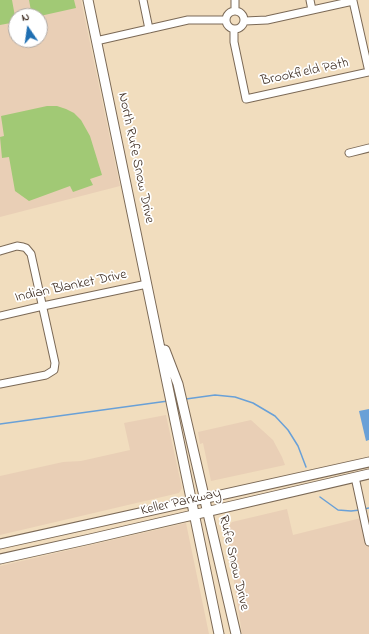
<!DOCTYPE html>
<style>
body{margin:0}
#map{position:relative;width:369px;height:634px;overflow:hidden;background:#f1ddbe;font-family:"Indie Flower",sans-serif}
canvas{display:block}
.north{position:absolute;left:8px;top:8px;width:40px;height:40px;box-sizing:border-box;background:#fff;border:1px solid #b1aaa5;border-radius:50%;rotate:347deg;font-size:11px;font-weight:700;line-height:16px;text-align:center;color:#3b2a1e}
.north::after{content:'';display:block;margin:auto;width:14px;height:18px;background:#1f6fb2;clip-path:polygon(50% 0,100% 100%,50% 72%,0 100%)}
</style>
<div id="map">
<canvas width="369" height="634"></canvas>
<div class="north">N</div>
</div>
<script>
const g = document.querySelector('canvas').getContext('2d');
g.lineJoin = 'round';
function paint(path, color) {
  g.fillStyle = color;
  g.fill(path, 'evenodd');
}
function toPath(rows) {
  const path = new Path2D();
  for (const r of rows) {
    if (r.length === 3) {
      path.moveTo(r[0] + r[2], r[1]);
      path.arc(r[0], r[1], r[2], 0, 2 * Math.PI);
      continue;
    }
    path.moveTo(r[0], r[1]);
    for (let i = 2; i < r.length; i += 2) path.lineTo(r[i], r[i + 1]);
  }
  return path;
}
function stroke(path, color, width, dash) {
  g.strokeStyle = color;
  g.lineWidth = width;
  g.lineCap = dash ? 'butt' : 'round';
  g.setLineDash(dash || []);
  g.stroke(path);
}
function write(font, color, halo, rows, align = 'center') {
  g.font = font + ' "Indie Flower",sans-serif';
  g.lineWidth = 3.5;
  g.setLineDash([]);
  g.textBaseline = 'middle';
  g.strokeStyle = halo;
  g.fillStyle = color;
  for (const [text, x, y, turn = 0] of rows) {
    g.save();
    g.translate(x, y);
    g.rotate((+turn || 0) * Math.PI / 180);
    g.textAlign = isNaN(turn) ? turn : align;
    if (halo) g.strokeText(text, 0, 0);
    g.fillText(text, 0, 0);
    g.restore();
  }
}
const built = toPath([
 [0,0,81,0,120,186,0,217],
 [16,16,40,16,40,40,16,40],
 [166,415,182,488,179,493,0,535,0,476,63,462,81,461,130,450,124,423],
 [251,420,273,440,282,457,285,465,211,481,203,443,200,444,198,432],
 [287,509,293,535,369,516,369,634,242,634,226,529,232,522],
 [186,523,209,634,0,634,0,566]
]);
const green = toPath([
 [0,0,12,0,16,22,0,25],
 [29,0,74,0,76,8,40,16,32,16],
 [47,106,57,106,66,109,74,113,81,120,90,136,102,175,90,179,93,185,73,192,70,186,29,201,15,191,9,157,2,158,0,137,4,136,1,116]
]);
const water = toPath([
 [369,409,369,440,366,441,359,411]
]);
const stream = toPath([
 [186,399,215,395,235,397,253,403,275,416,288,430,298,446,306,467],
 [0,424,168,401],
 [320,497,338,510,351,511,360,510],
 [364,509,369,508]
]);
const minor = toPath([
 [143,0,149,29],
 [310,0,312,10],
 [235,20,9],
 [235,11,235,0],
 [234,30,234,42,246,99,369,72,353,1,267,20,245,21],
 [96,41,188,20,226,20],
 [349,153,369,148],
 [0,251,17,246,23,247,26,248,31,254,55,363,54,370,46,375,0,384],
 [0,316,43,306,147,284],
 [355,477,369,542]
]);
const major = toPath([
 [88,0,219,634],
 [165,350,178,384,236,634],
 [0,544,369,462],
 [0,559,90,539,369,474]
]);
const streetNames = [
 ["Brookfield Path",305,73,-12],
 ["North Rufe Snow Drive",135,158,78],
 ["Indian Blanket Drive",71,287,-12],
 ["Keller Parkway",181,503,-13],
 ["Rufe Snow Drive",233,563,77]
];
paint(built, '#e9cfb6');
paint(green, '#a1c975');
paint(water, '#69a0d7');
stroke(stream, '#69a0d7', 1.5);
stroke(minor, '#7b6956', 9);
stroke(major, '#7b6956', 11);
stroke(minor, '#fff', 7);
stroke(major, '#fff', 9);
write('14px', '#3b2a1e', '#fff', streetNames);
</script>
